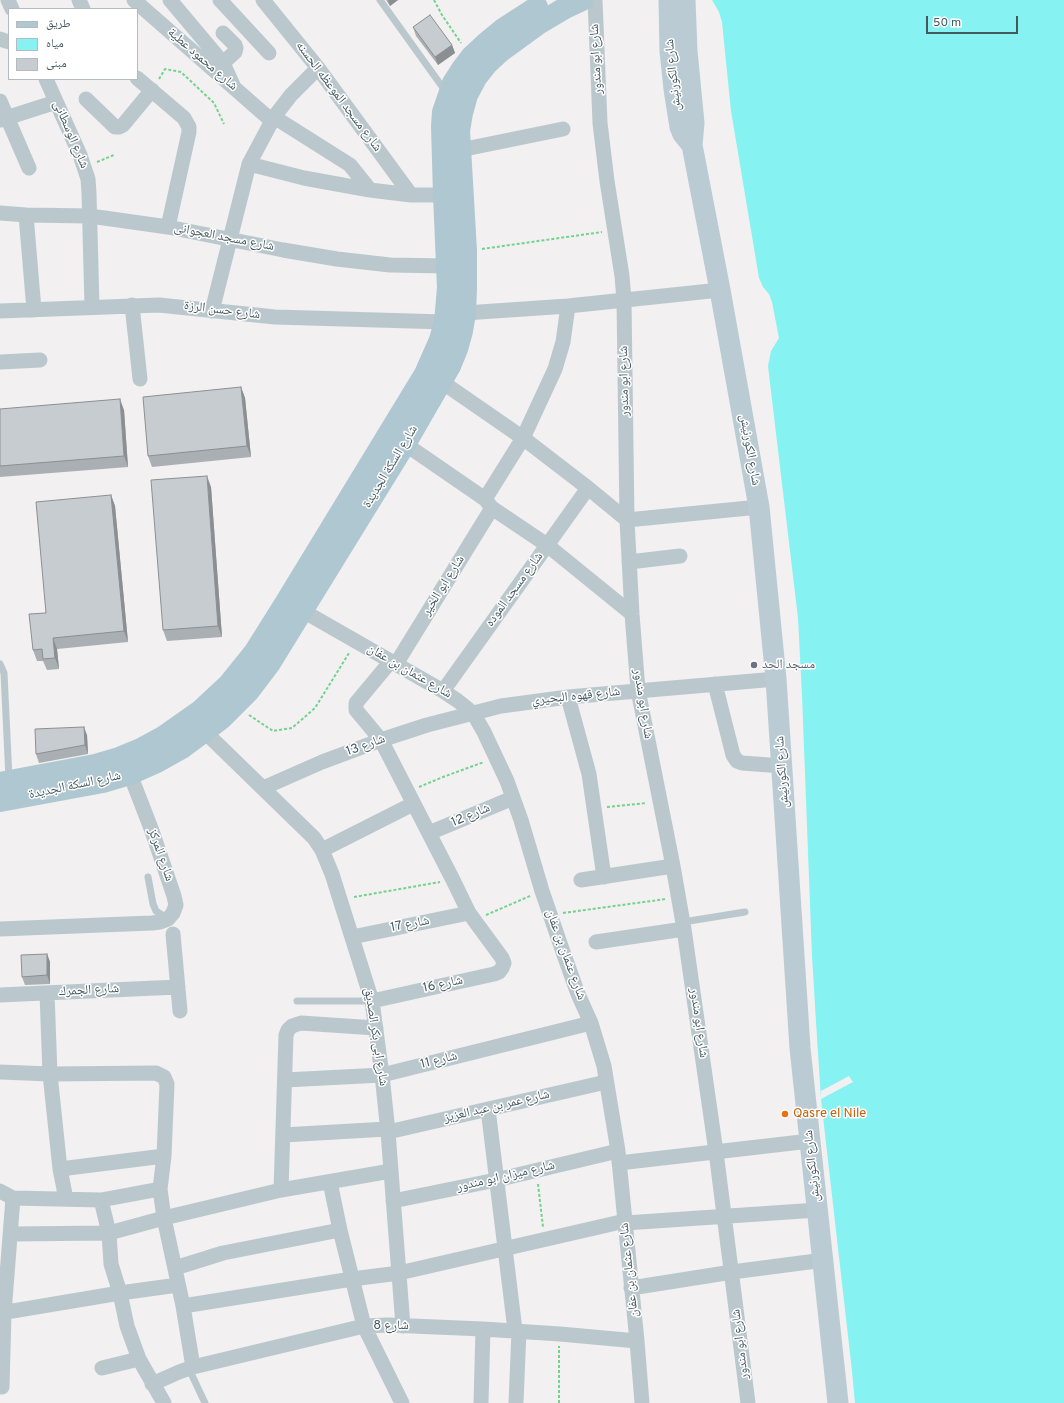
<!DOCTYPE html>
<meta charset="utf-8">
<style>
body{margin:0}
#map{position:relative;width:1064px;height:1403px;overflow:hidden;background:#f2f0f0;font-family:Overpass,"Noto Naskh Arabic",sans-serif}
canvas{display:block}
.legend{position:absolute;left:8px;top:8px;width:130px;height:72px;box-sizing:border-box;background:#fff;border:1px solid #b5bcbf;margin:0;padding:5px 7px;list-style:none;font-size:12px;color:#46585f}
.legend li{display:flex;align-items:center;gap:8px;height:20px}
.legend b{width:20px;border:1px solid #b5bcbf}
.scale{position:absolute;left:926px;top:16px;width:92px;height:18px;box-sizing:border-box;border:2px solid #46585f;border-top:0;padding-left:5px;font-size:12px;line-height:14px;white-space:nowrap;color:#46585f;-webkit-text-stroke:3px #fff;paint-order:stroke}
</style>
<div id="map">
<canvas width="1064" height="1403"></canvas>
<ul class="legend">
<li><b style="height:5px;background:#aec7d0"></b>طريق</li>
<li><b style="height:11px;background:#86f2f2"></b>مياه</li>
<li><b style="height:11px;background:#c6ccd0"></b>مبنى</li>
</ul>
<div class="scale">50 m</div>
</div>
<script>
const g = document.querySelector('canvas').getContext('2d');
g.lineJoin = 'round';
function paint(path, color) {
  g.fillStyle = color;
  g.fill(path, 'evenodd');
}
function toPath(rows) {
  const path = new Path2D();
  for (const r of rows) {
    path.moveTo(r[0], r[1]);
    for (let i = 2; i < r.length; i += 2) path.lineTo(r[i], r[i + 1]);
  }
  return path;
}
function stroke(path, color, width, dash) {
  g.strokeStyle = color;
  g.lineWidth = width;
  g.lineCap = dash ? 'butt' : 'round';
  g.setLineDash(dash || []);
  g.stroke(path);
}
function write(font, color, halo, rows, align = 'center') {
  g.font = font + ' Overpass,"Noto Naskh Arabic",sans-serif';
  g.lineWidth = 3;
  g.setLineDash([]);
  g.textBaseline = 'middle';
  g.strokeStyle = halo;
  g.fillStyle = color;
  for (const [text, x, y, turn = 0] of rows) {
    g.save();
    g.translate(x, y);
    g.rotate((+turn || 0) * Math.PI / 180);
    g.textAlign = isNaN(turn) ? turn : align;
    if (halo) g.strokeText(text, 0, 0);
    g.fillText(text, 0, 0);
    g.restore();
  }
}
const water = toPath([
 [712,0,1064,0,1064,1403,855,1403,852,1371,821,1099,816,1022,812,956,802,695,798,618,768,366,771,351,779,338,772,302,769,294,763,287,759,278,731,111,722,22,719,12]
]);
const pier = toPath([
 [849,1076,853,1082,821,1099,821,1091]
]);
const path = toPath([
 [434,0,442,15,461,43],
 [159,79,165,69,181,72,214,103,224,124],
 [97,162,114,155],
 [482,249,602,232],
 [249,715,273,731,292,728,315,708,349,653],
 [419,787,443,777,484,762],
 [607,807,646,803],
 [354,897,440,882],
 [563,913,666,899],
 [486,915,530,896],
 [538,1184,543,1227],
 [559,1403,559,1346]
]);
const lane = toPath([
 [380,0,446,92],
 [0,664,4,673,9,779],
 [148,877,153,904,156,911,168,919],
 [683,922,745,912],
 [297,1001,372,1001],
 [189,1369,205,1403]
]);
const street = toPath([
 [8,0,12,9],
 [79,0,83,9],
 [134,0,272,121],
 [170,0,223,63,233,85],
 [220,0,269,53],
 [263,0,318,68,411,195],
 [595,0,600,123,607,181,622,276,624,300,627,520,632,614,638,690,673,866,684,929,716,1152,748,1403],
 [223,33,235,45,236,48,235,52,223,63],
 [0,39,9,42],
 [137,78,184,118,189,127,189,132,168,227],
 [46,79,80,155,88,179,89,193,92,307],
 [86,99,115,127,119,127,123,125,152,90],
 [0,101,29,168],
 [274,117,350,165,370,190],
 [0,120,56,102],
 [460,150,563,129],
 [249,164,304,178,370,190,411,195,444,195],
 [0,213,26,215,90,216,168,227,283,250,337,259,390,265,448,266],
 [26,215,34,310],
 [132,305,140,379],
 [0,311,159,305,275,317,445,322],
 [212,311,249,164,274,117,291,95,318,68],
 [465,313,568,306,720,290],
 [0,362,40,360],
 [442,382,523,438,588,488,627,520,759,507],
 [405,444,485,499,492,508,547,545,632,614],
 [485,499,523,438,555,369,563,342,568,306],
 [629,562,680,556],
 [303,611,443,691,458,701,473,713,484,732,507,781,521,820,542,891,563,952,578,994,591,1023,604,1066,618,1151,637,1341,642,1403],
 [396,664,492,508],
 [715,684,733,755,737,761,742,763,783,766],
 [443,691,588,488],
 [568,697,589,774,604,877],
 [205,732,314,838,322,850,332,874,372,1001,382,1075,388,1132,403,1326],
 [263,788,322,762,381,740,427,725,501,706,568,697,776,679],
 [429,833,513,798],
 [322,850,413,804],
 [581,880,673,866],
 [0,929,152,923,160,922,168,919,173,913,176,905,174,896,152,831,130,774],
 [173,934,180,1011],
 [352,937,469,913],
 [596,942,684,929],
 [47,993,50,1074,60,1169,66,1199],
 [0,995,178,987],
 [372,1001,494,974,499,972,502,968,504,963,502,958,469,913,453,880,381,740,356,710,356,703,391,661],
 [0,1072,50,1074,156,1073,164,1077,167,1084,164,1156,160,1189,164,1218,183,1306,193,1367],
 [285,1080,382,1075,591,1023],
 [488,1109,515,1330],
 [388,1132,606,1082],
 [283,1135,387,1129],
 [619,1163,810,1141],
 [60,1169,164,1156],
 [330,1182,340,1230,364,1326,402,1403],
 [281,1190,286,1035,288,1030,292,1026,301,1023,376,1028],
 [0,1191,13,1198,101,1200,109,1233,111,1264,120,1293,127,1326,139,1359,164,1403],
 [101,1200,160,1189],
 [393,1201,496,1180,618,1151],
 [625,1223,818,1210],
 [10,1234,109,1233,164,1218,281,1190,391,1171],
 [175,1268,223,1253,340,1230],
 [631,1288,732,1272,824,1260],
 [183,1306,352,1279,399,1273,625,1221],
 [0,1313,120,1293,178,1285],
 [102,1368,139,1359],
 [152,1384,179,1372,193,1367,364,1326,389,1325,483,1329,560,1334,637,1341],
 [2,1387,4,1313,13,1198],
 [481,1403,483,1329],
 [516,1403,519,1331]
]);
const secondary = toPath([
 [669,0,670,51,674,89,680,127,683,134,692,145],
 [685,0,687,51,694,123,692,145,720,290,759,507,776,679,800,1048,838,1403]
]);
const primary = toPath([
 [0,783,95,765,119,758,141,749,163,737,200,711,229,684,254,653,286,602,425,374,440,340,445,322,448,288,444,195,442,126,443,112,453,83,462,69,472,56,486,43,503,29,537,7],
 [0,801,103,782,130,774,157,762,182,748,221,719,248,692,270,663,405,444,450,366,457,349,462,331,465,313,466,288,466,251,459,131,462,113,467,95,476,78,487,64,501,51,538,24,565,8,582,0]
]);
const wall = toPath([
 [386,0,398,0,390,6],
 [413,27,452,45,455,53,438,65,416,36],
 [241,387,245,398,251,457,152,467,148,456],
 [0,409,124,410,128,467,0,477],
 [211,487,222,637,167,641,163,630],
 [111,495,115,506,128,642,57,649,59,669,47,670,43,661,37,661,33,650,46,613],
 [87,735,88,754,39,763,36,754],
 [47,954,50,962,50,984,25,985,22,977]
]);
const shadedWall = toPath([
 [388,0,398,0,390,6],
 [452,45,455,53,438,65,435,57],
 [241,387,245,398,251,457,247,446],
 [120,399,124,410,128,467,124,456],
 [207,476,211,487,222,637,218,626],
 [111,495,115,506,128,642,124,631],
 [53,638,57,649,59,669,55,658],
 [84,727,87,735,88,754,85,745],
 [47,954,50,962,50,984,47,975]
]);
const building = toPath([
 [430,15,452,45,435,57,413,27,430,15],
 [241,387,247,446,148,456,143,397,241,387],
 [120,399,124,456,0,466,0,409,120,399],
 [207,476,218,626,163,630,151,480,207,476],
 [111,495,124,631,53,638,55,658,43,659,42,649,33,650,29,614,46,613,36,502,111,495],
 [84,727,85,745,36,754,35,729,84,727],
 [47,954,47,975,22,977,21,955,47,954]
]);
const markers = [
 [754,665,4,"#6b7280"],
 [785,1114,4,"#e8710a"]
];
const streetNames = [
 ["شارع ابو مندور",597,59,-93],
 ["شارع محمود عطية",202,60,41],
 ["شارع الكورنيش",674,75,-96],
 ["شارع مسجد الموعظه الحسنه",338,97,53],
 ["شارع الوسطانى",70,135,67],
 ["شارع مسجد العجوانى",224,238,11],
 ["شارع حسن الرزة",222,311,7],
 ["شارع ابو مندور",625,381,-91],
 ["شارع الكورنيش",749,450,80],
 ["شارع السكة الجديدة",391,467,-59],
 ["شارع ابو الخير",444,586,-58],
 ["شارع مسجد الموده",515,590,-54],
 ["شارع عثمان بن عفان",409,672,30],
 ["شارع قهوه البحيري",576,697,-6],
 ["شارع ابو مندور",642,704,81],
 ["شارع 13",366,746,-20],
 ["شارع الكورنيش",783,772,-94],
 ["شارع السكة الجديدة",75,786,-12],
 ["شارع 12",471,816,-23],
 ["شارع المركز",160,855,71],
 ["شارع 17",410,925,-11],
 ["شارع عثمان بن عفان",565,955,70],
 ["شارع 16",443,985,-12],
 ["شارع الجمرك",89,991,-3],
 ["شارع ابو مندور",698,1023,82],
 ["شارع ابى بكر الصديق",375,1037,81],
 ["شارع 11",439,1061,-14],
 ["شارع عمر بن عبد العزيز",497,1107,-13],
 ["شارع الكورنيش",813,1166,-96],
 ["شارع ميزان ابو مندور",506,1177,-13],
 ["شارع عثمان بن عفان",630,1270,-96],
 ["شارع 8",391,1326],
 ["شارع ابو مندور",741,1344,-97]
];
const worshipNames = [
 ["مسجد الحد",762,665]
];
const foodNames = [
 ["Qasre el Nile",793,1114]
];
paint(water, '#86f2f2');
paint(pier, '#f2f0f0');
stroke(path, '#71d38e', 2, [3, 2]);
stroke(lane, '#bac8ce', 7);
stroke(street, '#bac8ce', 15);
stroke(secondary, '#bacbd3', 21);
stroke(primary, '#aec7d0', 22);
paint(wall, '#aaafb3');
paint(shadedWall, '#8b8f92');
paint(building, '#c6ccd0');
stroke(building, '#8b8f92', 1);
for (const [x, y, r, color] of markers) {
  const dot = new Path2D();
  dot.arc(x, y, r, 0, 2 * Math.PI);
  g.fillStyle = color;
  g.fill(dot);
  stroke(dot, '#fff', 1.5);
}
write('13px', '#46585f', '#fff', streetNames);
write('13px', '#5b616d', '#fff', worshipNames, 'left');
write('13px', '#c56008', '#fff', foodNames, 'left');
</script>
